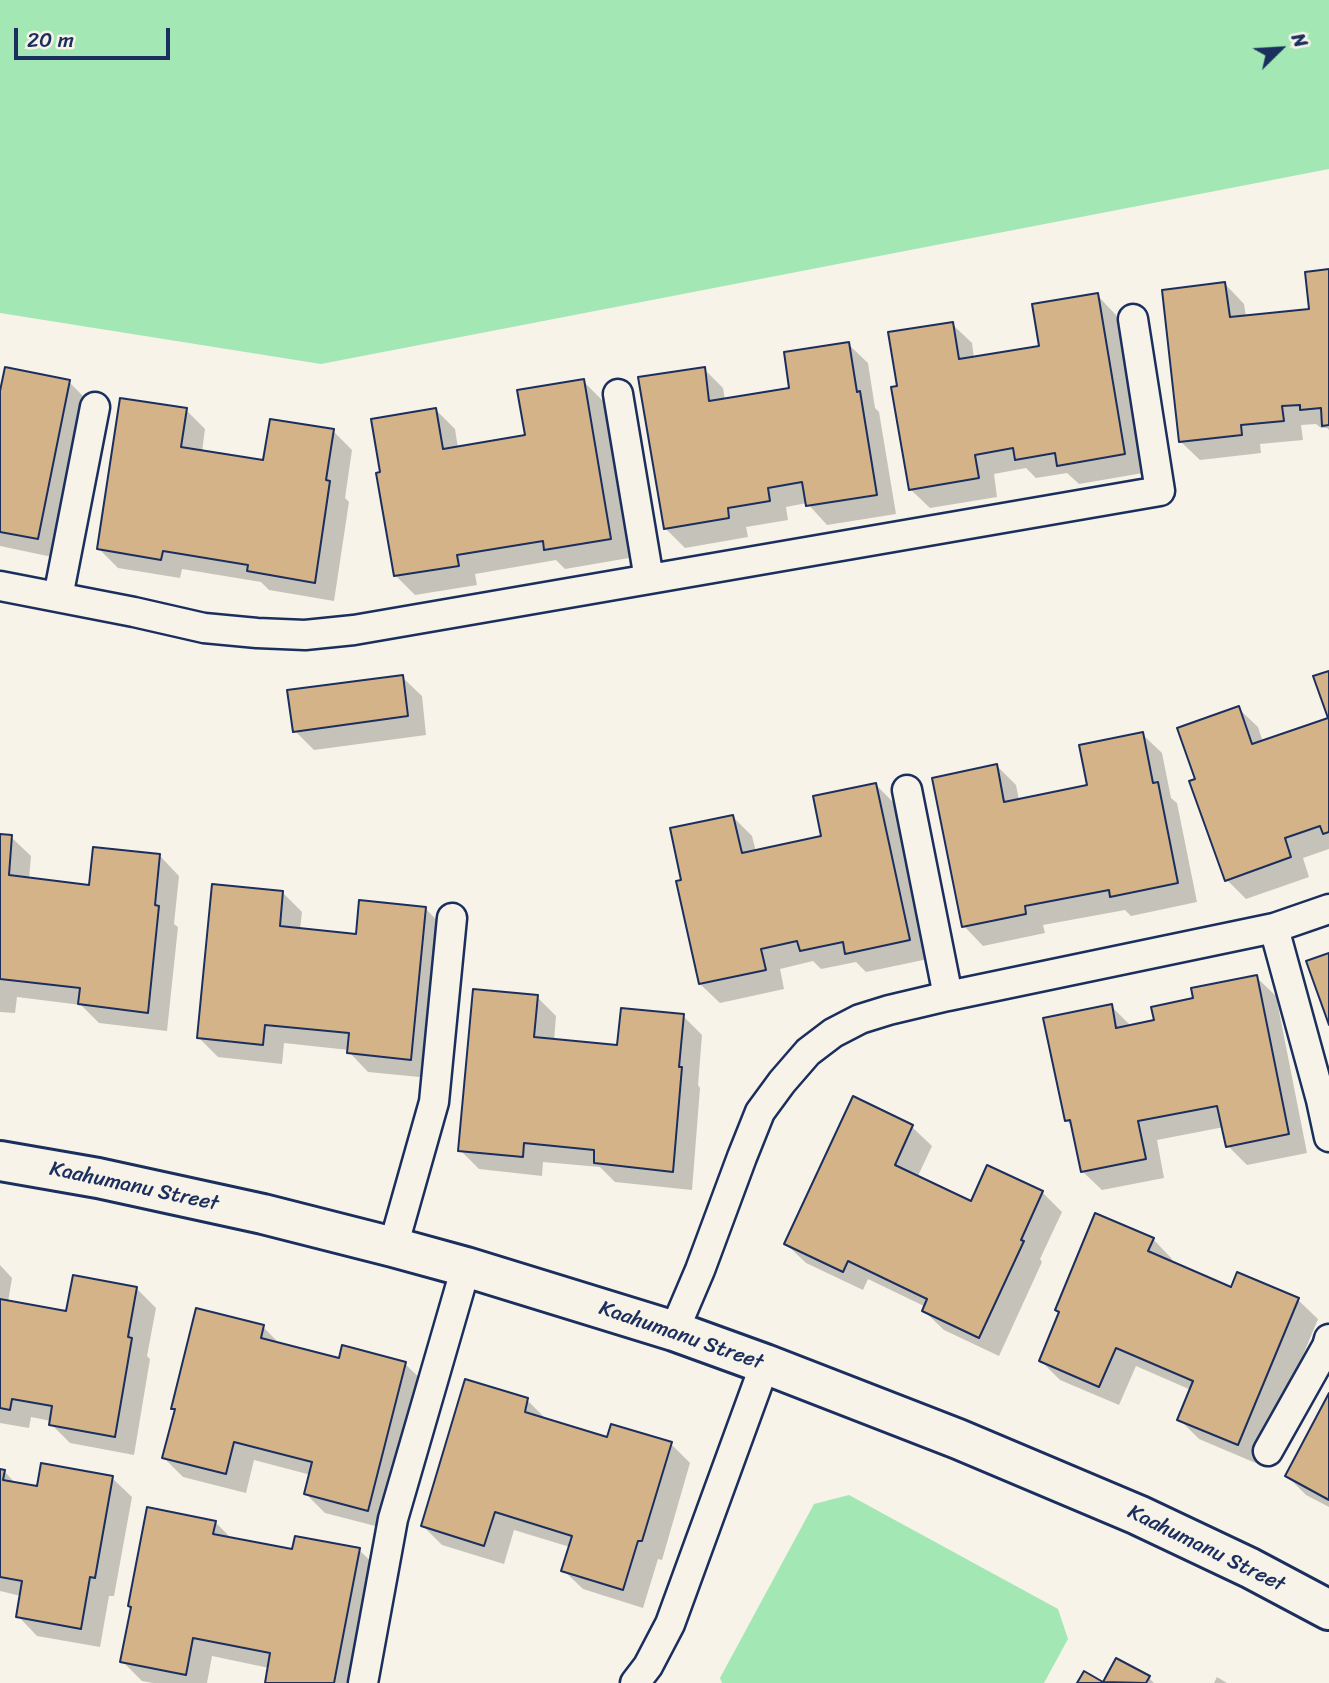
<!DOCTYPE html>
<style>
body{margin:0}
#map{position:relative;width:1329px;height:1683px;overflow:hidden;background:#f7f3e8;font-family:Sriracha,sans-serif}
canvas{display:block}
.north{position:absolute;left:1245px;top:14px;width:70px;height:70px;-webkit-text-stroke:5px #f7f3e8;paint-order:stroke;rotate:66deg;font-size:19px;font-weight:700;line-height:28px;text-align:center;color:#1b2f5e}
.north::after{content:'';display:block;margin:auto;width:24px;height:32px;background:#1b2f5e;clip-path:polygon(50% 0,100% 100%,50% 72%,0 100%)}
.scale{position:absolute;left:14px;top:28px;width:156px;height:32px;box-sizing:border-box;border:4px solid #1b2f5e;border-top:0;padding-left:9px;font-size:21px;line-height:24px;white-space:nowrap;color:#1b2f5e;-webkit-text-stroke:5px #f7f3e8;paint-order:stroke}
</style>
<div id="map">
<canvas width="1329" height="1683"></canvas>
<div class="north">N</div>
<div class="scale">20 m</div>
</div>
<script>
const g = document.querySelector('canvas').getContext('2d');
g.lineJoin = 'round';
function paint(path, color) {
  g.fillStyle = color;
  g.fill(path, 'evenodd');
}
function toPath(rows) {
  const path = new Path2D();
  for (const r of rows) {
    path.moveTo(r[0], r[1]);
    for (let i = 2; i < r.length; i += 2) path.lineTo(r[i], r[i + 1]);
  }
  return path;
}
function stroke(path, color, width, dash) {
  g.strokeStyle = color;
  g.lineWidth = width;
  g.lineCap = dash ? 'butt' : 'round';
  g.setLineDash(dash || []);
  g.stroke(path);
}
function write(font, color, halo, rows, align = 'center') {
  g.font = font + ' Sriracha,sans-serif';
  g.lineWidth = 6;
  g.setLineDash([]);
  g.textBaseline = 'middle';
  g.strokeStyle = halo;
  g.fillStyle = color;
  for (const [text, x, y, turn = 0] of rows) {
    g.save();
    g.translate(x, y);
    g.rotate((+turn || 0) * Math.PI / 180);
    g.textAlign = isNaN(turn) ? turn : align;
    if (halo) g.strokeText(text, 0, 0);
    g.fillText(text, 0, 0);
    g.restore();
  }
}
const green = toPath([
 [0,0,1329,0,1329,169,321,364,0,313],
 [849,1495,1058,1609,1068,1639,1044,1683,722,1683,720,1678,814,1504]
]);
const shadow = toPath([
 [1329,271,1329,430,1327,428,1321,428,1316,424,1301,425,1303,440,1260,444,1261,453,1200,460,1180,441,1225,284,1244,304,1246,317,1311,310],
 [1097,295,1116,315,1143,473,1079,484,1067,473,1036,478,1026,468,994,474,997,497,930,508,910,489,899,387,952,324,972,343,974,359,1041,347],
 [848,344,868,363,875,408,879,412,896,514,827,525,807,503,786,507,788,520,746,527,748,537,685,548,665,528,704,369,723,388,725,400,791,390],
 [583,381,603,401,629,558,565,569,556,560,475,574,477,585,415,595,395,575,382,473,436,410,455,429,458,448,527,437],
 [69,382,89,402,57,558,0,546,0,399],
 [186,410,205,429,202,452,264,462,333,431,352,450,345,498,349,502,334,601,269,590,261,582,182,569,180,578,118,568,99,549],
 [402,677,422,696,426,735,314,750,295,731],
 [1238,708,1258,727,1263,742,1329,719,1329,849,1303,858,1309,877,1246,899,1227,880,1197,780],
 [1142,734,1162,753,1171,798,1177,803,1197,902,1131,916,1125,910,1043,925,1045,933,983,946,964,926,997,766,1016,785,1019,800,1090,786],
 [876,785,895,804,928,959,866,972,856,962,821,969,813,961,780,969,784,989,720,1003,700,984,683,882,733,817,752,836,756,852,823,838],
 [0,835,11,837,31,856,29,879,91,886,160,856,179,876,174,924,178,927,167,1031,99,1023,81,1005,17,997,15,1013,0,1012],
 [282,892,302,912,300,930,358,936,425,908,444,928,430,1078,368,1072,349,1052,349,1050,284,1043,282,1064,218,1057,199,1038],
 [1256,977,1276,996,1307,1153,1247,1165,1228,1146,1224,1127,1157,1140,1164,1178,1102,1190,1082,1171,1073,1127,1066,1120,1111,1006,1131,1026,1156,1021,1195,1000],
 [537,997,556,1016,554,1041,619,1047,683,1016,702,1035,698,1085,700,1088,692,1190,615,1182,600,1167,543,1162,542,1176,479,1169,460,1150],
 [912,1127,932,1146,917,1178,972,1203,1042,1192,1062,1212,1040,1259,1042,1262,999,1356,944,1330,924,1311,926,1307,868,1279,863,1290,806,1263,786,1244],
 [1153,1239,1172,1259,1170,1263,1232,1289,1298,1300,1318,1319,1258,1464,1199,1439,1179,1419,1191,1390,1136,1366,1119,1405,1060,1380,1041,1361],
 [0,1265,12,1278,8,1302,67,1313,137,1289,156,1308,147,1356,150,1359,134,1455,70,1443,51,1424,51,1421,31,1417,29,1428,0,1423],
 [263,1327,281,1345,340,1360,405,1364,425,1383,387,1529,325,1513,306,1494,311,1475,254,1460,246,1493,183,1477,164,1458,176,1412,173,1409],
 [1329,1397,1329,1507,1306,1495,1287,1476],
 [527,1400,546,1419,608,1440,671,1444,690,1463,662,1560,658,1559,643,1608,583,1589,563,1570,570,1547,514,1530,504,1564,442,1545,423,1526],
 [0,1471,4,1471,17,1485,38,1488,112,1478,132,1497,114,1596,109,1596,100,1647,37,1636,18,1616,21,1596,0,1591],
 [215,1522,232,1539,293,1551,359,1550,379,1569,356,1683,266,1683,269,1668,212,1656,207,1683,153,1683,142,1681,122,1661,132,1608,130,1606],
 [1217,1677,1227,1683,1214,1683],
 [1149,1678,1154,1683,1107,1683,1106,1682]
]);
const building = toPath([
 [1329,269,1329,425,1322,426,1321,408,1300,410,1300,405,1282,406,1284,421,1241,425,1242,435,1179,442,1162,290,1225,282,1230,317,1309,309,1305,272,1329,269],
 [1098,293,1125,454,1057,466,1055,453,1015,460,1013,448,975,455,979,478,909,490,891,387,897,386,888,332,953,322,959,359,1039,346,1032,304,1098,293],
 [849,342,857,392,860,391,877,495,806,506,802,482,768,488,770,501,728,508,729,518,664,529,638,377,705,367,709,401,789,388,784,352,849,342],
 [5,367,70,380,38,539,0,532,0,391,5,367],
 [584,379,611,539,544,550,543,541,457,555,459,566,394,576,376,473,380,472,371,419,436,408,443,449,525,435,517,390,584,379],
 [120,398,187,408,181,447,263,460,270,419,334,429,326,480,330,481,315,583,247,571,248,565,163,551,161,560,97,549,120,398],
 [1329,671,1329,832,1323,834,1320,826,1285,838,1291,857,1225,881,1189,781,1195,779,1177,728,1239,706,1252,744,1328,718,1313,676,1329,671],
 [403,675,408,716,293,732,287,690,403,675],
 [1143,732,1153,783,1158,782,1178,883,1110,897,1109,890,1025,906,1026,914,962,927,932,778,997,764,1004,802,1087,785,1079,745,1143,732],
 [876,783,910,940,845,954,843,942,800,951,797,941,761,949,766,970,699,984,676,881,681,880,670,828,733,815,742,853,821,836,813,796,876,783],
 [0,834,12,835,9,875,89,885,93,847,160,854,155,905,159,906,148,1013,78,1004,80,988,0,979,0,834],
 [212,884,283,891,280,926,356,934,359,900,426,907,411,1060,347,1053,349,1033,265,1025,263,1045,197,1038,212,884],
 [1329,953,1329,1025,1306,961,1329,953],
 [1257,975,1289,1134,1226,1147,1217,1106,1138,1121,1146,1159,1081,1172,1070,1120,1065,1121,1043,1018,1112,1004,1116,1028,1154,1020,1151,1007,1193,998,1191,988,1257,975],
 [473,989,538,995,534,1037,617,1045,621,1008,684,1014,679,1067,682,1067,673,1172,594,1163,594,1150,524,1143,523,1157,458,1151,473,989],
 [853,1096,913,1125,895,1165,971,1201,987,1165,1043,1191,1021,1240,1024,1241,979,1338,922,1311,927,1299,848,1261,843,1272,784,1244,853,1096],
 [1095,1213,1154,1238,1148,1251,1231,1287,1237,1272,1299,1298,1238,1445,1177,1420,1193,1381,1116,1348,1099,1387,1039,1361,1059,1312,1055,1310,1095,1213],
 [73,1275,137,1287,128,1337,132,1338,115,1437,49,1425,52,1406,12,1399,10,1410,0,1408,0,1299,66,1311,73,1275],
 [196,1308,264,1325,261,1338,339,1358,342,1345,406,1362,368,1511,304,1494,312,1462,234,1442,226,1474,162,1458,175,1409,171,1409,196,1308],
 [465,1379,528,1398,525,1412,607,1437,611,1424,672,1442,642,1541,638,1541,623,1590,561,1571,572,1536,495,1512,484,1546,421,1526,465,1379],
 [1329,1393,1329,1500,1285,1476,1329,1393],
 [41,1463,113,1476,95,1578,90,1577,81,1629,16,1617,22,1581,0,1577,0,1469,5,1470,3,1480,37,1486,41,1463],
 [147,1507,216,1521,213,1534,292,1549,295,1536,360,1548,334,1683,265,1683,270,1653,193,1638,186,1675,120,1662,131,1607,128,1606,147,1507],
 [1116,1658,1150,1676,1146,1683,1103,1682,1116,1658],
 [1084,1671,1103,1682,1105,1683,1077,1683,1084,1671]
]);
const service = toPath([
 [618,394,649,579],
 [0,586,134,612,204,628,257,633,305,635,354,630,1160,491,1133,319],
 [58,597,95,407],
 [907,790,948,996],
 [1274,928,1321,1100,1329,1137],
 [393,1247,434,1102,452,918],
 [674,1331,700,1270,742,1157,760,1112,782,1082,808,1052,833,1033,860,1019,889,1010,948,996,1274,928,1329,909],
 [1268,1451,1327,1346,1329,1339],
 [363,1683,393,1519,466,1267],
 [635,1683,648,1666,670,1624,765,1364]
]);
const minor = toPath([
 [0,1161,98,1178,263,1214,393,1247,466,1267,674,1331,765,1364,958,1439,1138,1515,1250,1568,1329,1610]
]);
const streetNames = [
 ["Kaahumanu Street",134,1187,12],
 ["Kaahumanu Street",681,1336,19],
 ["Kaahumanu Street",1206,1549,26]
];
paint(green, '#a3e8b4');
paint(shadow, '#0003');
paint(building, '#d5b388');
stroke(building, '#1b2f5e', 2);
stroke(service, '#1b2f5e', 33);
stroke(minor, '#1b2f5e', 44);
stroke(service, '#f7f3e8', 28);
stroke(minor, '#f7f3e8', 38);
write('21px', '#1b2f5e', '#f7f3e8', streetNames);
</script>
